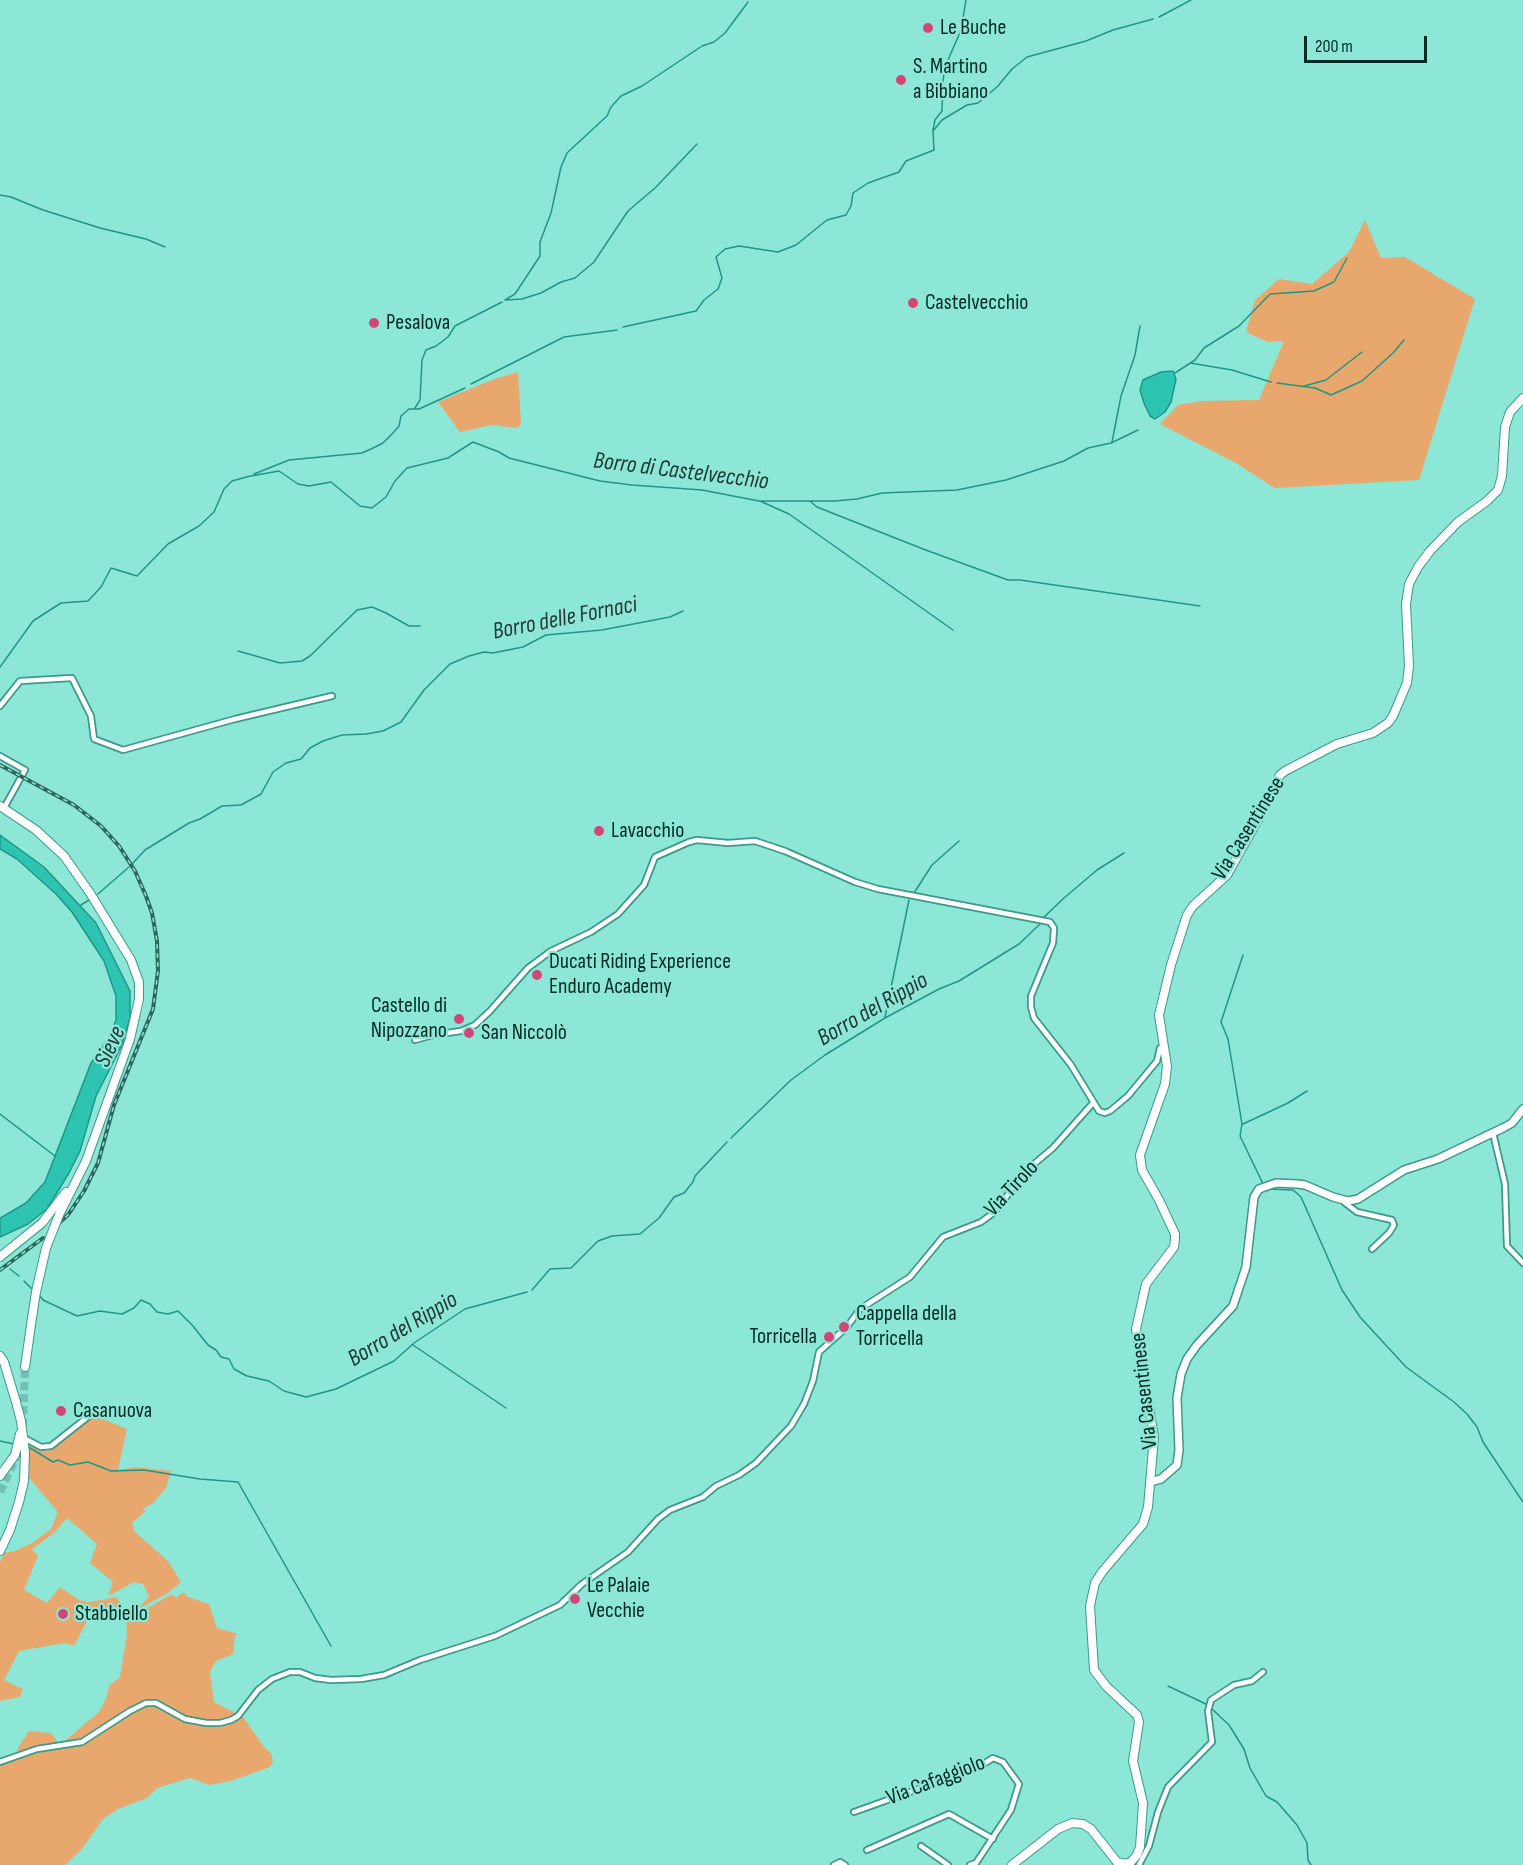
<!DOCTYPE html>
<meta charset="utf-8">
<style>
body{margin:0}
#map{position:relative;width:1523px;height:1865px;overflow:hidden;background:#8ce7d7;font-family:"Sofia Sans Condensed",sans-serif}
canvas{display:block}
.scale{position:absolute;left:1304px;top:36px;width:123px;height:27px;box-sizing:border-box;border:3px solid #012a25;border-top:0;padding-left:8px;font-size:18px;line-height:21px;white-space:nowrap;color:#012a25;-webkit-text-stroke:4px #8ce7d7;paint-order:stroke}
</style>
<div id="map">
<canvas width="1523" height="1865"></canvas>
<div class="scale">200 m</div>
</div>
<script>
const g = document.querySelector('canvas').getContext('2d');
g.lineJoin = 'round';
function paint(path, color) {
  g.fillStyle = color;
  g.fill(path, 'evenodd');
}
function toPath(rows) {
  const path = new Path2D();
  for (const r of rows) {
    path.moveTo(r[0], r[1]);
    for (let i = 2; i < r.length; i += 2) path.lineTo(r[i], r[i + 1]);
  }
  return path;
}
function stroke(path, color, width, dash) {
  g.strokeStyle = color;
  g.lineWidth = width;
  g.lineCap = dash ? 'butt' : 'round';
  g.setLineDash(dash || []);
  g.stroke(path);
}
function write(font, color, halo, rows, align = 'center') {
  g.font = font + ' "Sofia Sans Condensed",sans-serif';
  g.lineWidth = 4.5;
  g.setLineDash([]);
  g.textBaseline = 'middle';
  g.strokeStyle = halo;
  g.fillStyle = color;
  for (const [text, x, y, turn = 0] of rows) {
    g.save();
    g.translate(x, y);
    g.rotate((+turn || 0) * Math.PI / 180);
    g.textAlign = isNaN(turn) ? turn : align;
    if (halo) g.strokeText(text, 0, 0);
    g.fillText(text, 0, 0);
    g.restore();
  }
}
const green = toPath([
 [1365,220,1381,258,1405,257,1475,299,1419,480,1275,488,1234,462,1160,424,1178,405,1201,401,1259,400,1284,341,1268,342,1246,332,1255,300,1279,279,1312,284,1349,252],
 [518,372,521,424,517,428,492,425,460,432,438,402,494,379],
 [89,1416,100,1418,127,1429,118,1470,136,1467,171,1471,166,1488,153,1503,143,1509,146,1511,132,1523,134,1531,168,1561,181,1582,168,1593,140,1608,146,1609,172,1594,176,1598,183,1592,188,1597,209,1604,217,1628,238,1634,235,1636,233,1654,216,1661,210,1672,214,1702,243,1717,264,1747,271,1753,273,1761,270,1767,231,1781,209,1785,190,1778,157,1788,147,1798,118,1809,103,1819,82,1849,65,1865,0,1865,0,1762,16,1756,18,1748,29,1731,51,1733,60,1745,99,1712,106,1699,109,1686,120,1677,127,1634,126,1612,95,1617,87,1621,74,1646,64,1643,19,1651,4,1680,23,1689,20,1697,0,1701,0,1562,4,1553,15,1551,32,1543,51,1529,58,1512,30,1479,24,1481,25,1453,29,1446,48,1451],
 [67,1518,97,1544,90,1563,113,1582,108,1596,134,1582,143,1584,149,1596,139,1608,124,1608,116,1597,90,1602,79,1600,60,1587,47,1603,24,1590,38,1556,32,1549,54,1533]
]);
const water = toPath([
 [1173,371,1176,379,1171,402,1165,412,1155,419,1150,416,1144,403,1140,390,1143,380,1161,372,1173,371],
 [0,835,44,867,96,923,130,991,130,1018,122,1045,96,1096,80,1151,69,1173,47,1209,28,1224,0,1237,0,1218,26,1203,45,1182,91,1063,108,1039,116,1020,116,996,104,961,72,912,56,894,17,859,0,849,0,835]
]);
const stream = toPath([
 [1159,17,1191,0],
 [933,130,935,120,942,111,943,81,945,67,961,30,966,0],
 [0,195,11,197,43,210,100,228,146,239,165,247],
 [505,300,515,294,540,256,540,242,551,213,561,167,567,153,607,116,611,107,621,96,642,86,702,46,714,42,725,33,748,2],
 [505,300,522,299,541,293,561,282,575,278,594,262,628,211,655,188,697,144],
 [623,327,696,311,704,300,718,289,722,278,716,257,725,249,739,246,778,252,796,245,827,220,846,215,851,206,853,193,868,183,899,172,906,161,934,150,933,131,942,120,967,105,978,103,998,86,1012,69,1027,57,1086,41,1113,30,1153,19],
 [1190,363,1232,370,1271,382],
 [1175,373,1195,360,1204,348,1239,326,1270,294,1314,291,1334,282,1347,258],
 [1277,383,1315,388,1331,395,1362,381,1393,353,1404,340],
 [471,384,564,337,617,330],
 [1304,386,1326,380,1362,352],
 [415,408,420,400,422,360,426,350,436,346,448,337,455,326,502,302],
 [1112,442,1121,396,1135,355,1140,326],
 [254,474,289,460,362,453,371,449,383,443,393,433,399,426,401,416,409,409,419,409,465,388],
 [251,476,279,471,298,484,309,486,331,482,360,506,372,508,386,497,395,481,407,468,448,458,473,442,499,452,509,458,600,481,632,485,702,490,759,501,835,501,857,499,882,493,957,490,1006,480,1064,461,1088,448,1111,443,1138,430],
 [760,501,789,514,953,630],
 [811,502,817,507,923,549,1008,580,1020,580,1200,606],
 [238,651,280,663,302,661,310,656,357,610,372,607,386,613,409,626,420,626],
 [0,667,33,621,61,603,88,601,101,587,111,568,137,576,168,544,199,526,214,512,224,489,232,481,250,476],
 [133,863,145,850,189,823,200,819,222,806,241,805,261,794,273,772,286,763,301,759,310,748,323,741,342,735,366,734,383,731,401,722,424,690,450,664,469,656,484,652,493,653,523,647,546,635,602,630,670,617,683,611],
 [914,893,932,865,959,841],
 [98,894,129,867],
 [81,905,89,900],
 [1043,918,1064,898,1097,870,1124,853],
 [1243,955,1221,1022,1228,1039,1242,1124,1240,1136,1264,1186],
 [885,1017,909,900],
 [0,1114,55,1156],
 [1243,1124,1288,1103,1307,1091],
 [731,1138,791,1080,825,1055,885,1018,939,989,959,981,1019,944,1040,924],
 [1267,1189,1293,1190,1301,1197,1342,1290,1360,1317,1406,1367,1454,1402,1467,1414,1477,1427,1483,1442,1523,1502],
 [10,1269,19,1276],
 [24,1281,34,1291],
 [532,1290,550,1269,571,1268,598,1241,612,1236,640,1234,659,1218,674,1197,684,1193,693,1182,695,1176,727,1142],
 [40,1296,43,1300,77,1316,100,1311,122,1314,134,1308,141,1300,150,1304,157,1312,168,1314,178,1311,193,1326,208,1345,216,1350,221,1357,229,1359,234,1369,247,1376,269,1381,284,1391,306,1397,336,1389,394,1361,414,1343,465,1309,527,1292],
 [413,1345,506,1408],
 [0,1441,14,1444],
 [27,1446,53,1462,58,1460,70,1465,88,1462,111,1471,144,1470,200,1479,238,1482,331,1646],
 [1168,1686,1208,1705],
 [1212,1709,1229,1725,1244,1749,1250,1768,1266,1796,1277,1802,1297,1825,1307,1843,1308,1860,1311,1865]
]);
const primaryTunnel = toPath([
 [23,1426,25,1367],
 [0,1492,16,1458]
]);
const minor = toPath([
 [0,706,20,681,72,678,91,716,94,739,123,750,235,719,332,696],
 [0,756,25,770,4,808],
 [415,1040,433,1035,461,1031,475,1025,490,1011,528,968,551,951,591,932,618,914,644,885,655,857,689,842,697,840,728,843,755,841,785,851,855,882,878,889,1050,922,1054,928,1053,943,1031,996,1031,1007,1034,1018,1071,1065,1099,1111,1105,1113,1110,1111,1128,1096,1157,1061,1160,1048],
 [1493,1133,1505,1184,1507,1246,1523,1263],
 [1344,1202,1357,1212,1392,1220,1394,1225,1389,1233,1372,1249],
 [24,1438,41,1447,51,1446,89,1416],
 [0,1762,37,1749,82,1742,130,1711,146,1703,156,1703,185,1719,206,1723,220,1723,231,1720,238,1716,258,1690,272,1679,290,1672,300,1672,315,1678,331,1680,361,1679,384,1675,420,1660,495,1636,560,1605,582,1584,628,1552,658,1519,670,1510,703,1497,716,1486,739,1475,756,1463,791,1426,804,1404,813,1381,819,1352,847,1327,860,1309,910,1277,943,1237,981,1222,992,1214,1000,1206,1022,1174,1053,1148,1093,1103],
 [854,1812,977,1768,993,1758,1003,1762,1019,1784,1011,1810,976,1863,970,1865],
 [921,1846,948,1865],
 [867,1850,949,1814,993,1839],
 [834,1865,840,1862,845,1865],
 [1139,1865,1149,1846,1158,1812,1168,1787,1212,1742,1208,1711,1211,1700,1234,1685,1252,1681,1263,1672]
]);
const secondary = toPath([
 [1150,1482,1161,1479,1177,1465,1179,1450,1177,1398,1181,1374,1187,1359,1197,1345,1233,1306,1246,1267,1254,1197,1259,1189,1276,1183,1297,1184,1305,1185,1333,1197,1348,1201,1358,1199,1404,1170,1438,1159,1505,1127,1512,1123,1523,1109]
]);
const primary = toPath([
 [0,806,36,830,64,856,90,893,131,960,139,982,139,999,130,1039,86,1161,59,1215],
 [0,1257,42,1223,66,1192],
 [0,1356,4,1362,16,1402,21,1421,25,1453,24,1481,19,1502,10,1530,0,1551],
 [25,1367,32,1318],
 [0,1476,15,1455,20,1434],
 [1012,1865,1058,1829,1072,1823,1083,1824,1091,1829,1117,1862,1126,1864,1131,1862,1137,1855,1140,1847,1143,1803,1133,1761,1139,1722,1137,1715,1106,1686,1094,1670,1090,1606,1095,1583,1102,1572,1143,1524,1148,1507,1154,1437,1136,1329,1146,1284,1174,1247,1175,1240,1175,1234,1159,1200,1142,1170,1140,1155,1165,1084,1167,1066,1159,1015,1171,965,1187,915,1193,906,1227,875,1260,816,1280,775,1285,771,1337,744,1373,733,1388,723,1393,716,1407,683,1409,666,1406,604,1409,584,1418,567,1430,551,1458,522,1487,501,1498,490,1502,476,1505,427,1510,412,1523,398]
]);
const rail = toPath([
 [0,765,74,805,101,826,119,846,135,871,146,896,152,913,157,941,158,971,153,1009,114,1105,98,1163,84,1191,68,1215,59,1223],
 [0,1270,43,1238]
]);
const primaryBridge = toPath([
 [32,1318,36,1292,46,1248,59,1215]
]);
const markers = [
 [928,28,6,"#d14577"],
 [901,80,6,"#d14577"],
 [913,303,6,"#d14577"],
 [374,323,6,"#d14577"],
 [599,831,6,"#d14577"],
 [537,975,6,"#d14577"],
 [459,1019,6,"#d14577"],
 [469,1033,6,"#d14577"],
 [844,1327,6,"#d14577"],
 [829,1337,6,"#d14577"],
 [61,1411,6,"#d14577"],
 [575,1599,6,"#d14577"],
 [63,1614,6,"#d14577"]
];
const poiNames = [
 ["Le Buche",940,28],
 ["S. Martino",913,67],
 ["a Bibbiano",913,92],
 ["Castelvecchio",925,303],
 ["Pesalova",386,323],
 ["Lavacchio",611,831],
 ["Ducati Riding Experience",549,962],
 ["Enduro Academy",549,987],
 ["Castello di",447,1006,"right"],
 ["Nipozzano",447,1031,"right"],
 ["San Niccolò",481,1033],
 ["Cappella della",856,1314],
 ["Torricella",856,1339],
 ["Torricella",817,1337,"right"],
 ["Casanuova",73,1411],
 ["Le Palaie",587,1586],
 ["Vecchie",587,1611],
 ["Stabbiello",75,1614]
];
const streetNames = [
 ["Via Casentinese",1249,829,-58],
 ["Via Tirolo",1012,1189,-47],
 ["Via Casentinese",1145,1391,-96],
 ["Via Cafaggiolo",936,1781,-21]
];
const waterNames = [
 ["Borro di Castelvecchio",681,472,7],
 ["Borro delle Fornaci",565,619,-11],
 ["Borro del Rippio",873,1010,-30],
 ["Sieve",111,1047,-65],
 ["Borro del Rippio",403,1330,-31]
];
paint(green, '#e8a76d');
paint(water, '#2dc4b1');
stroke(water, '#209687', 1.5);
stroke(stream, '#209687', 1.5);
stroke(primaryTunnel, '#70c1b3', 8, [8, 4]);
stroke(minor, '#3c998b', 8);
stroke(secondary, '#3c998b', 10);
stroke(primary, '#3c998b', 10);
stroke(minor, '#fff', 4.5);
stroke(secondary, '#fff', 7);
stroke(primary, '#fff', 8);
stroke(rail, '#2d665d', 4);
stroke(rail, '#8ce7d7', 1.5, [4.5]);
stroke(primaryBridge, '#3c998b', 10, []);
stroke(primaryBridge, '#fff', 8);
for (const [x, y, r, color] of markers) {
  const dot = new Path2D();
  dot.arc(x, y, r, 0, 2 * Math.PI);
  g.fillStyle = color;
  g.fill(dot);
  stroke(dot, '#8ce7d7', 2);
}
write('22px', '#012a25', '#8ce7d7', poiNames, 'left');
write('22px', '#012a25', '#8ce7d7', streetNames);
write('italic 24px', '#233a36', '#8ce7d7', waterNames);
</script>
